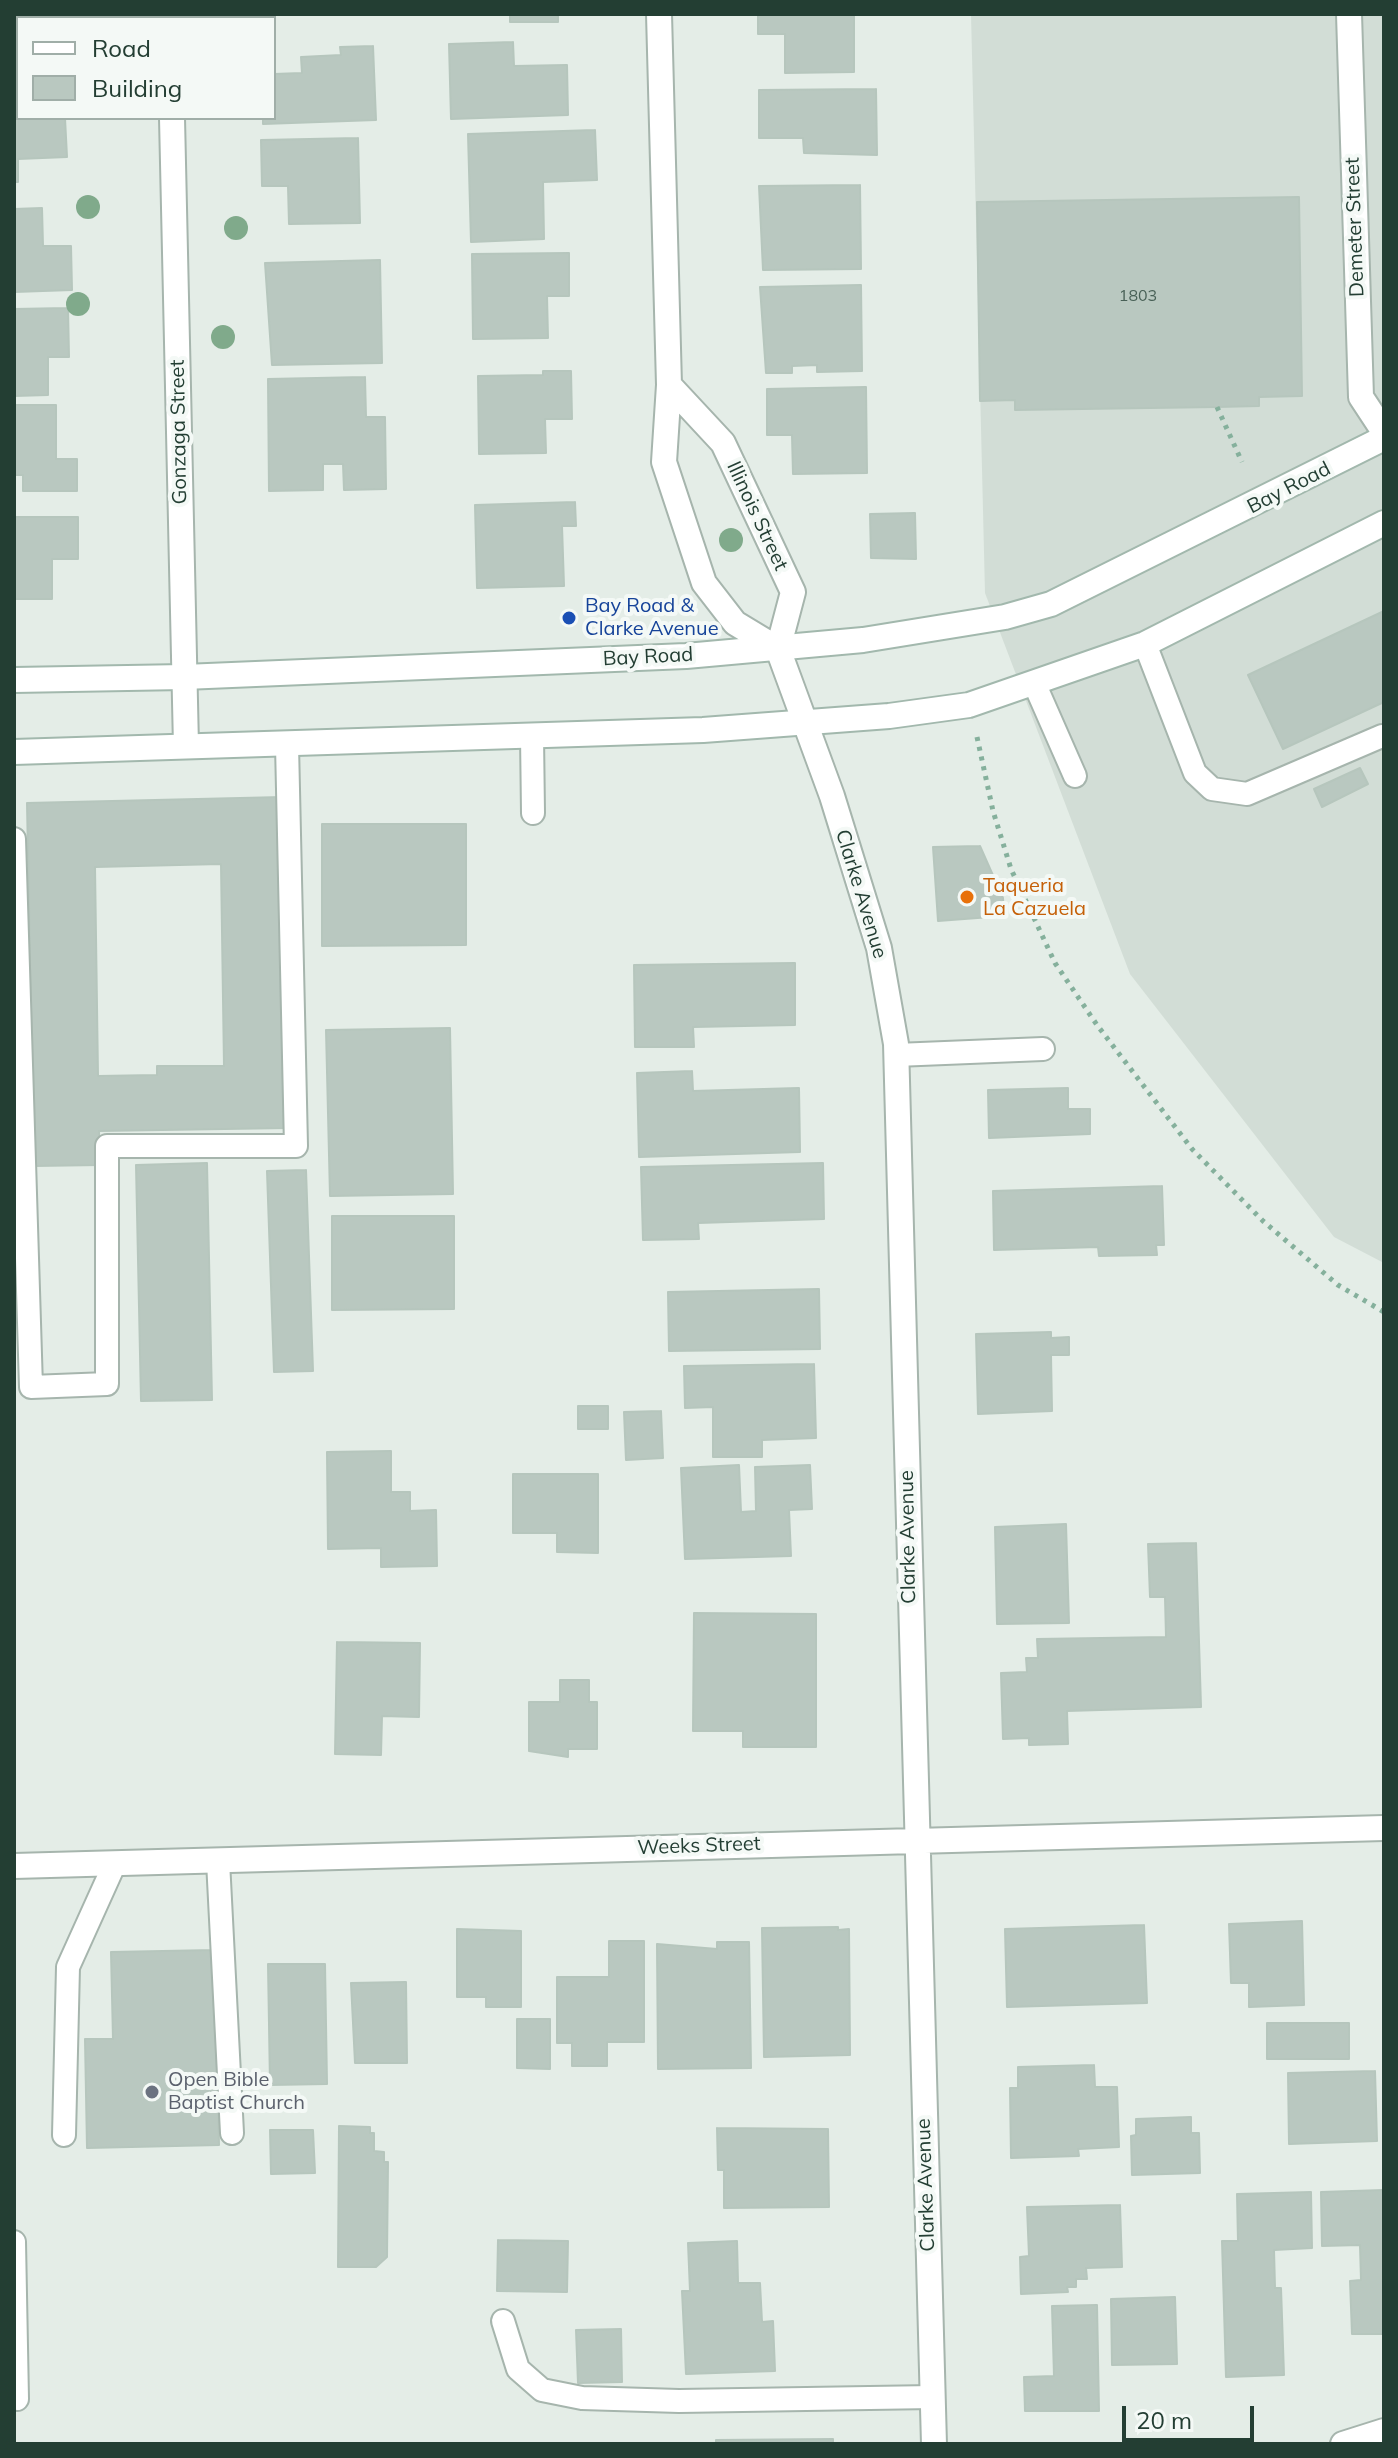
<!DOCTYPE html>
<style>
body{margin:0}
#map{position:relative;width:1398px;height:2458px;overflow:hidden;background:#e4ede7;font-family:Mulish,sans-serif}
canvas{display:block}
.frame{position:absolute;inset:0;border:16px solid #233e33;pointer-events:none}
.legend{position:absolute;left:16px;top:16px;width:260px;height:104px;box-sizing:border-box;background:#f4f9f6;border:2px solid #a0aea8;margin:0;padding:10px 14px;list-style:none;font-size:24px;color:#233e33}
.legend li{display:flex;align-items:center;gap:16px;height:40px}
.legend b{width:40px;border:2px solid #a0aea8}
.scale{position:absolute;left:1122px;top:2406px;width:132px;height:36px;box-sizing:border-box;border:4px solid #233e33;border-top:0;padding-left:10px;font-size:24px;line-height:28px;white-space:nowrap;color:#233e33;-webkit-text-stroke:6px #f4f9f6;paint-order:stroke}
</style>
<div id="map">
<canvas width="1398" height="2458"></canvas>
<div class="frame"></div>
<ul class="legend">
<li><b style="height:10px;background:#fff"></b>Road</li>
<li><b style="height:22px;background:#b9c8c0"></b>Building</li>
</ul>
<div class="scale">20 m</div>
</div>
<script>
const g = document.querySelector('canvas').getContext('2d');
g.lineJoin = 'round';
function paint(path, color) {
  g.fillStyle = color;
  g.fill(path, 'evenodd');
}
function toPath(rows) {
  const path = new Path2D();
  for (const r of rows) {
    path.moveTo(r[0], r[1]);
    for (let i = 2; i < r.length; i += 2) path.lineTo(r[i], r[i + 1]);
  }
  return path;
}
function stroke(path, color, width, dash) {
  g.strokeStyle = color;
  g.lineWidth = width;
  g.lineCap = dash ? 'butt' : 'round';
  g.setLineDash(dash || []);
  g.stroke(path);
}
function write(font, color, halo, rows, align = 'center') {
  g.font = font + ' Mulish,sans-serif';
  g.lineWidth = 8;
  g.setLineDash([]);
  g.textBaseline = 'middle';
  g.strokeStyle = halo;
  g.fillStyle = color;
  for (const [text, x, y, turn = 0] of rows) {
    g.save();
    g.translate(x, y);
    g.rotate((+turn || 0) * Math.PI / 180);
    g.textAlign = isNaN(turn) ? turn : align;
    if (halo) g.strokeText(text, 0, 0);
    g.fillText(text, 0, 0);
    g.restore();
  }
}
const built = toPath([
 [971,14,1384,14,1384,1263,1334,1237,1130,974,985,593]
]);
const building = toPath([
 [14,14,66,14,66,18,18,18,18,97,14,86,14,14],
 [510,14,558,14,558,22,510,22,510,14],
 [758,14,854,14,854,72,785,73,785,34,758,34,758,14],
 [513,42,514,66,567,65,568,115,451,119,449,44,513,42],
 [373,46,376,120,263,124,263,118,274,118,274,74,302,73,301,57,341,55,340,47,373,46],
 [876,89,877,155,804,153,803,138,759,138,759,90,876,89],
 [14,109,18,109,18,118,65,118,67,157,18,159,18,182,14,182,14,109],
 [595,130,597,180,543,182,544,239,471,242,468,134,595,130],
 [358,138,360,223,289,224,288,186,262,186,261,140,358,138],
 [860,185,861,269,763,270,759,186,860,185],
 [1299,197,1302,396,1259,397,1259,406,1217,407,1015,410,1015,400,980,401,977,202,1299,197],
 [42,208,43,246,71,246,72,290,14,292,14,209,42,208],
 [569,253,569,296,547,296,548,338,473,339,472,254,569,253],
 [380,260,382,363,272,365,265,263,380,260],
 [861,285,862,371,817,372,817,365,792,366,792,373,766,373,760,287,861,285],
 [68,308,69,357,48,357,48,395,14,396,14,309,68,308],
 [543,371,571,371,572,419,545,419,546,453,479,454,478,376,543,375,543,371],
 [365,377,366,417,385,417,386,489,344,490,343,464,323,464,323,490,269,491,268,379,365,377],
 [866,387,867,473,793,474,792,435,767,435,767,389,866,387],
 [14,405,56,405,56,459,77,459,77,491,23,491,23,475,14,475,14,405],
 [575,502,576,526,562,526,564,586,477,588,475,505,575,502],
 [915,513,916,559,871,558,870,514,915,513],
 [14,517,78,517,78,559,52,559,52,599,14,599,14,517],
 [1384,611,1384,702,1283,749,1248,675,1384,611],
 [1360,768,1368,784,1322,807,1314,789,1360,768],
 [283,797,288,1128,99,1131,100,1165,34,1166,27,803,283,797],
 [221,864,224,1066,157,1066,157,1075,98,1076,95,867,221,864],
 [322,824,466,824,466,945,322,946,322,824],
 [980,846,1003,898,1004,916,938,921,933,847,980,846],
 [795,963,795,1025,693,1027,694,1047,635,1047,634,965,795,963],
 [450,1028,453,1194,330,1196,326,1030,450,1028],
 [692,1071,693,1091,799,1088,800,1152,639,1157,637,1073,692,1071],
 [1068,1088,1068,1109,1090,1109,1090,1134,989,1138,988,1090,1068,1088],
 [207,1163,212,1400,141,1401,136,1165,207,1163],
 [823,1163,824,1219,698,1223,699,1239,643,1240,641,1167,823,1163],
 [306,1170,313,1371,274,1372,267,1171,306,1170],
 [1162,1186,1164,1245,1156,1245,1157,1255,1099,1256,1098,1247,994,1250,993,1191,1162,1186],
 [332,1216,454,1216,454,1309,332,1310,332,1216],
 [819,1289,820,1349,669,1351,668,1292,819,1289],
 [1051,1332,1051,1338,1069,1337,1069,1355,1051,1355,1052,1411,978,1414,976,1334,1051,1332],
 [814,1364,816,1438,762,1440,762,1457,713,1457,713,1407,685,1408,684,1366,814,1364],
 [578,1406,608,1406,608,1429,578,1429,578,1406],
 [661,1411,663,1458,626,1460,624,1412,661,1411],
 [391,1451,391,1492,410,1492,410,1511,436,1510,437,1566,381,1567,381,1548,328,1549,327,1452,391,1451],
 [739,1465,741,1512,756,1511,755,1467,810,1465,812,1509,789,1510,791,1556,685,1559,681,1468,739,1465],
 [513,1474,598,1474,598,1553,557,1552,557,1533,513,1533,513,1474],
 [1066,1524,1069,1623,997,1624,995,1527,1066,1524],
 [1196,1543,1201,1707,1067,1711,1068,1744,1029,1745,1029,1738,1003,1739,1001,1673,1027,1672,1026,1658,1038,1658,1037,1639,1166,1637,1165,1597,1150,1597,1148,1544,1196,1543],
 [694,1613,816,1614,816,1747,743,1747,743,1731,693,1731,694,1613],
 [337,1642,420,1643,419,1717,382,1716,381,1755,335,1754,337,1642],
 [560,1680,589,1680,589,1702,597,1702,597,1749,568,1749,568,1757,529,1751,529,1702,560,1702,560,1680],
 [1302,1921,1304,2005,1249,2007,1249,1983,1231,1983,1229,1924,1302,1921],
 [1144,1925,1147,2003,1007,2007,1005,1929,1144,1925],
 [838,1927,838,1930,849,1929,850,2055,764,2057,762,1928,838,1927],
 [457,1929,521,1931,521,2007,486,2007,486,1997,457,1997,457,1929],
 [609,1941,644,1941,644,2042,607,2042,607,2066,572,2066,572,2043,557,2043,557,1977,609,1977,609,1941],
 [717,1942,749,1942,751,2068,658,2069,657,1944,717,1949,717,1942],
 [215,1950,219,2145,87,2148,85,2039,113,2039,111,1952,215,1950],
 [268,1964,325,1964,327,2084,270,2085,268,1964],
 [406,1982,407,2063,355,2063,351,1983,406,1982],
 [517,2019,550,2019,550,2069,517,2068,517,2019],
 [1267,2023,1349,2023,1349,2059,1267,2059,1267,2023],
 [1094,2065,1095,2087,1117,2087,1119,2147,1078,2149,1079,2156,1011,2158,1010,2088,1018,2088,1018,2067,1094,2065],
 [1375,2071,1377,2141,1289,2144,1288,2073,1375,2071],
 [1191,2117,1191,2133,1199,2133,1200,2173,1132,2175,1131,2136,1136,2135,1136,2119,1191,2117],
 [339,2126,370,2127,370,2133,374,2133,374,2151,384,2152,384,2162,388,2162,387,2257,376,2267,338,2267,339,2126],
 [717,2128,828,2129,829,2207,724,2208,724,2170,718,2170,717,2128],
 [270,2130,313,2130,315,2173,271,2174,270,2130],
 [1384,2190,1384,2334,1352,2334,1350,2281,1361,2280,1360,2245,1322,2246,1321,2192,1384,2190],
 [1311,2192,1312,2248,1274,2250,1275,2288,1281,2288,1284,2375,1226,2377,1222,2241,1238,2241,1237,2194,1311,2192],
 [1120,2205,1122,2267,1086,2268,1087,2279,1076,2279,1076,2287,1067,2287,1068,2292,1021,2294,1020,2257,1029,2256,1027,2207,1120,2205],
 [498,2240,568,2241,567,2292,497,2291,498,2240],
 [737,2241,738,2283,760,2283,762,2322,773,2321,775,2371,686,2374,682,2291,690,2291,688,2243,737,2241],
 [1175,2297,1177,2364,1112,2365,1111,2299,1175,2297],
 [1097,2305,1099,2411,1025,2411,1024,2377,1054,2376,1052,2306,1097,2305],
 [621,2329,622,2382,578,2383,576,2330,621,2329],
 [833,2439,833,2444,716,2444,716,2440,833,2439]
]);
const path = toPath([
 [1217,407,1242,462],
 [977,737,993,811,1011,869,1055,963,1097,1025,1192,1149,1263,1221,1338,1285,1384,1312]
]);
const service = toPath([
 [1145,644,1195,773,1212,789,1247,794,1382,736],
 [1035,685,1075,776],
 [532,736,533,813],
 [14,839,31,1387,107,1384,107,1146,296,1146,287,745],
 [896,1055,1043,1049],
 [218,1861,232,2133],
 [64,2135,68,1967,115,1863],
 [14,2242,17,2399],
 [503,2321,518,2369,542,2390,582,2398,679,2401,933,2397]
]);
const minor = toPath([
 [170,14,170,18],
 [659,14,669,385,664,462,704,583,735,623,778,649],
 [1349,14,1361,397,1384,432],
 [172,118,186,746],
 [669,385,723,443,793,592,778,649],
 [778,649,832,796,879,948,896,1044,934,2444],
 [14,1866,1384,1828],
 [1343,2444,1384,2431]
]);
const secondary = toPath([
 [14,680,184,677,686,656,863,640,1005,617,1051,604,1384,438],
 [14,752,703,730,889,716,969,705,1145,644,1384,523]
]);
const trees = [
 [88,207],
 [236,228],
 [78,304],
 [223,337],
 [731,540]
];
const markers = [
 [569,618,8,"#1a4fb4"],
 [967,897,8,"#e8710a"],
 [152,2092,8,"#6b7280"]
];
const numberNames = [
 ["1803",1138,296]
];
const streetNames = [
 ["Demeter Street",1355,227,-92],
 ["Gonzaga Street",179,432,-91],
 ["Bay Road",1289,488,-27],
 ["Illinois Street",757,516,65],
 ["Bay Road",648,657,-3],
 ["Clarke Avenue",861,894,73],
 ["Clarke Avenue",908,1537,-91],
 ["Weeks Street",699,1846,-2],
 ["Clarke Avenue",926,2185,-92]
];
const transitNames = [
 ["Bay Road &",585,606],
 ["Clarke Avenue",585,629]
];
const foodNames = [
 ["Taqueria",983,886],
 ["La Cazuela",983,909]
];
const worshipNames = [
 ["Open Bible",168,2080],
 ["Baptist Church",168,2103]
];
paint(built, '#d2ddd6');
paint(building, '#b9c8c0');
stroke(building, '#b6c6bd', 2);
stroke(service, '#a6b5ad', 26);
stroke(minor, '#a6b5ad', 28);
stroke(secondary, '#a2b8ad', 28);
stroke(path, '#85b09c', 5, [4, 6]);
stroke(service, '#fff', 22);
stroke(minor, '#fff', 24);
stroke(secondary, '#fff', 24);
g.fillStyle = '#80aa8b';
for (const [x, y] of trees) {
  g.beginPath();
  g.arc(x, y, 12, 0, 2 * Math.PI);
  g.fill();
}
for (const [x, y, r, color] of markers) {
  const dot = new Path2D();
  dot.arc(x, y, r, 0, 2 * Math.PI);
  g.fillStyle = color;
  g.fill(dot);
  stroke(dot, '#f4f9f6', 3);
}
write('16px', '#486056', null, numberNames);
write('20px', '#233e33', '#f4f9f6', streetNames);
write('20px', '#164399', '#f4f9f6', transitNames, 'left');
write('20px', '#c56008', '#f4f9f6', foodNames, 'left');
write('20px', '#5b616d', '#f4f9f6', worshipNames, 'left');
</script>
